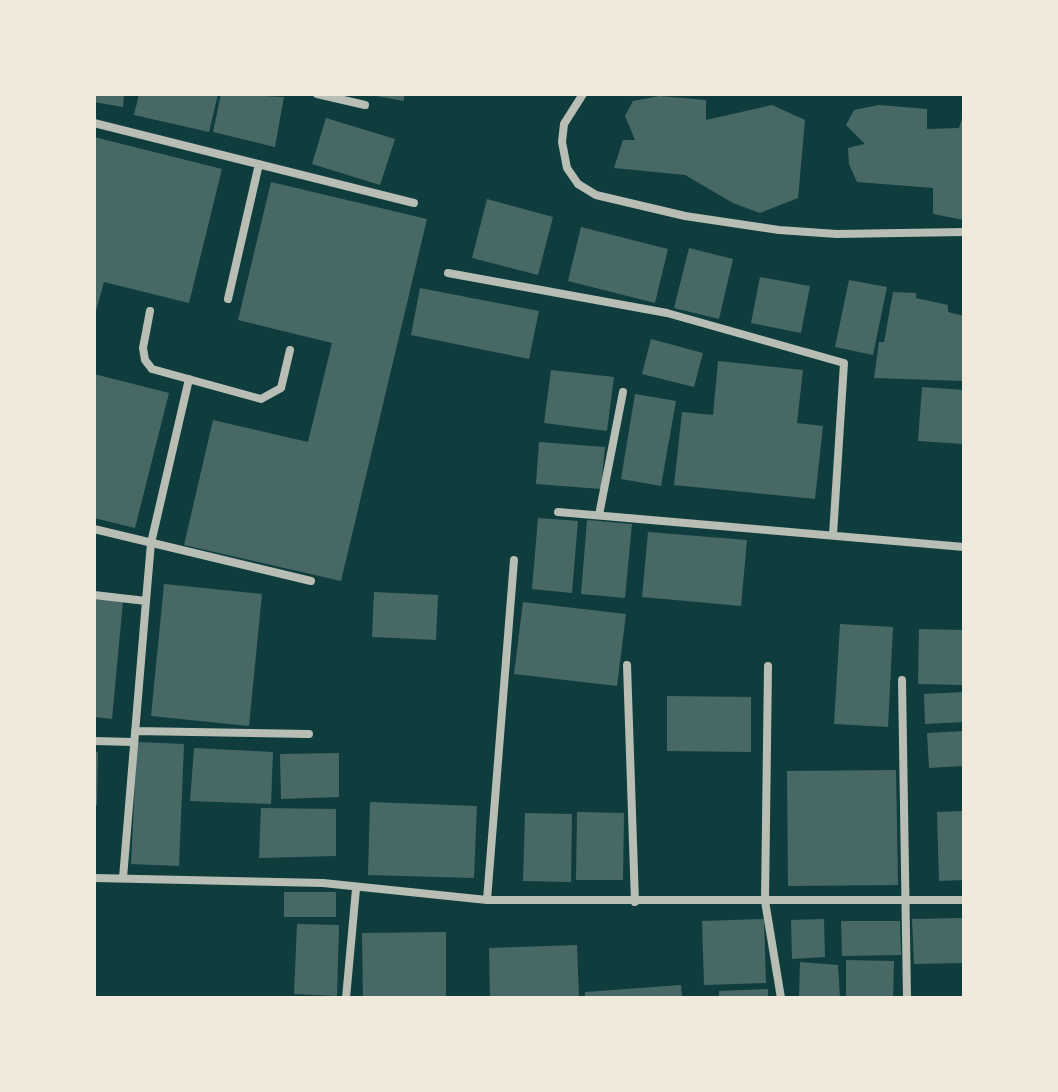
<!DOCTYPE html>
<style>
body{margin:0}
#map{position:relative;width:1058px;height:1092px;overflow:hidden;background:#0f3d3e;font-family:Roboto,sans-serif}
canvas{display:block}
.frame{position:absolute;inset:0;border:96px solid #f1e9da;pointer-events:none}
</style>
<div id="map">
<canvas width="1058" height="1092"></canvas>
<div class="frame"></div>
</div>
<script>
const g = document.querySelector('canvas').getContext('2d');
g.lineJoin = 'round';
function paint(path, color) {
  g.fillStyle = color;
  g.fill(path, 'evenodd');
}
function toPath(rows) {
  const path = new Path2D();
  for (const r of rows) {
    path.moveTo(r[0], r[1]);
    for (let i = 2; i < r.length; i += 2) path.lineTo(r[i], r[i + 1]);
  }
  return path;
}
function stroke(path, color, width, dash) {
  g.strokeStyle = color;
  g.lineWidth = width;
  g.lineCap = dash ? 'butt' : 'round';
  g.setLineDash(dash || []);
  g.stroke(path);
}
const building = toPath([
 [94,94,124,94,123,107,94,102],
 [139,94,218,94,209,132,134,115],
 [221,94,284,97,275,147,213,132],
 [365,94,404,94,404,101],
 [659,96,706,100,706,120,772,105,805,120,798,198,760,213,733,203,685,175,614,168,623,140,635,140,625,116,633,101],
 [879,105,927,109,927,129,959,128,964,112,964,220,933,214,933,188,857,182,849,164,848,148,865,144,846,125,854,110],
 [326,118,395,139,380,185,312,164],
 [94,137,222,169,189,303,104,282,94,318],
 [271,182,427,219,341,581,184,545,213,420,308,442,332,343,238,320],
 [487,199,553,217,538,275,472,258],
 [581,227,668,249,655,303,568,281],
 [689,248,733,259,719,319,674,308],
 [760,277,810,286,801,333,751,323],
 [849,280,887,287,873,355,835,347],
 [420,288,539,311,529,359,411,335],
 [893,292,916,293,916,298,948,305,948,312,964,316,964,381,874,378,879,342,884,342],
 [651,339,703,353,694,387,642,374],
 [718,361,803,370,797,423,823,426,815,499,674,485,682,412,713,415],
 [551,370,614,377,607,431,544,423],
 [94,374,169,393,135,528,94,518],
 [922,387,964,390,964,444,918,441],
 [635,394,676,401,661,486,621,479],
 [539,442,605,447,601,489,536,484],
 [538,518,578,521,572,593,532,589],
 [587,520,632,524,625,598,581,594],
 [648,532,747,540,741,606,642,597],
 [164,584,262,594,249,726,151,716],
 [374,592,438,595,436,640,372,637],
 [94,598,123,601,112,719,94,717],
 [523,602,626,614,617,686,514,674],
 [840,624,893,627,888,727,834,724],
 [919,629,964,630,964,685,918,684],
 [964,692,964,722,925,724,924,694],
 [667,696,751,697,751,752,667,751],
 [964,731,964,766,929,768,927,733],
 [137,742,184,744,179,866,131,864],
 [194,748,273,752,271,804,190,801],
 [94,752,98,752,97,805,94,805],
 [339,753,339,797,281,799,280,754],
 [896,770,898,885,788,886,787,771],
 [370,802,477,806,474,878,368,875],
 [261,808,336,809,336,856,259,858],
 [964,811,964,880,939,881,937,812],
 [577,812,624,813,623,880,576,880],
 [525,813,572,814,571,882,523,881],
 [284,892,336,892,336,917,284,917],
 [964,918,964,963,914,964,912,919],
 [764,919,766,983,704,985,702,921],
 [824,919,825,957,792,959,791,920],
 [841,921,900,921,901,955,842,956],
 [297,924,339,925,337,996,294,994],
 [446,932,446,998,363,998,362,933],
 [577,945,579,998,490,998,489,948],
 [846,960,894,961,893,998,846,998],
 [800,962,838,965,840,998,799,998],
 [681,985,682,998,585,998,585,992],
 [768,989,768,998,719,998,719,991]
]);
const minor = toPath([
 [317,94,365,105],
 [583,94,564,124,562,142,567,168,578,184,596,195,685,216,779,230,837,234,964,232],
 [94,123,414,203],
 [448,273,667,313,844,363,833,535],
 [228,299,259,164],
 [150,311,143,348,145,360,152,369,261,399,281,388,290,350],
 [558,512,964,547],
 [599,515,623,392],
 [94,529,311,581],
 [94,595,146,601,123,878],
 [146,601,151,543,189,379],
 [627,665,635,902],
 [768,666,765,901,781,998],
 [902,680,907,998],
 [135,731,309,734],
 [94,741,133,742],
 [94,878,323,883,487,900,964,900],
 [487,900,514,560],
 [346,998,356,889]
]);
paint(building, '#486865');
stroke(minor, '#b8beb3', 8);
</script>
